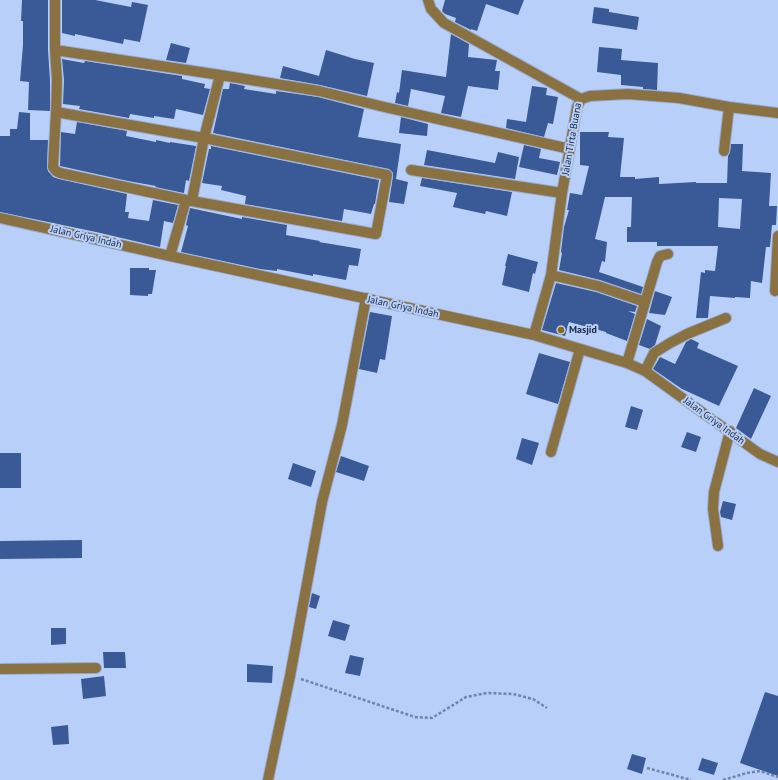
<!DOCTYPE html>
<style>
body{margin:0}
canvas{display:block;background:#b8cff9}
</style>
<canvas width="778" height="780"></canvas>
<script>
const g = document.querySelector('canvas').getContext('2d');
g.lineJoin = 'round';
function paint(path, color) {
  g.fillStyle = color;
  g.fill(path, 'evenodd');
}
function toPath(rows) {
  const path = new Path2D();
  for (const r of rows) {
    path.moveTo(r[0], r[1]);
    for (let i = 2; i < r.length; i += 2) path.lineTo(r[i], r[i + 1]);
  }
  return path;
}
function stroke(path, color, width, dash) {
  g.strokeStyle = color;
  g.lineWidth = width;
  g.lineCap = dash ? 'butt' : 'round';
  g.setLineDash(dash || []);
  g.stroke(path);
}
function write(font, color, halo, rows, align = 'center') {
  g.font = font + ' "PT Sans",sans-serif';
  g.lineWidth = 4;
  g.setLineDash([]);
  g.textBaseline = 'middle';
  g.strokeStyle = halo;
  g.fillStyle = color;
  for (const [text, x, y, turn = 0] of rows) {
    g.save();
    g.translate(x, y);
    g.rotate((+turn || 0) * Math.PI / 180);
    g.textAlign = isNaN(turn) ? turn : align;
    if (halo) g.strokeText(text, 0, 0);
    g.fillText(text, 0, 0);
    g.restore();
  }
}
const building = toPath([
 [22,0,48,0,48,50,50,80,50,111,28,110,29,82,20,81,23,45,23,21,21,21],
 [62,0,95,0,131,7,132,2,148,5,140,42,124,39,123,44,75,34,75,36,62,33],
 [445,0,524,0,518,15,486,4,477,31,471,29,471,30,455,22,456,18,445,14,442,11],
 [594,7,609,9,609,12,639,17,637,30,592,23],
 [451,34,469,44,468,57,497,60,495,71,500,71,498,90,468,86,461,117,441,113,445,96,411,89,408,106,395,103,397,92,399,93,402,70,446,77],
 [171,43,190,48,186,63,166,60],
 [599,47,622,49,621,60,658,63,657,90,643,89,643,87,621,85,621,75,597,72],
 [326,50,355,59,374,63,367,96,320,85,280,78,283,66,319,76],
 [62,59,84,63,85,61,182,76,182,79,205,84,204,88,210,89,203,115,176,109,174,119,154,116,154,118,130,114,129,118,79,109,80,106,63,104,64,80],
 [230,83,245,86,244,89,276,94,276,91,318,97,364,109,358,137,401,144,396,179,408,182,404,204,389,202,393,176,393,173,389,169,213,133,223,89,229,89],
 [532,86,547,88,546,95,558,97,553,124,548,123,544,137,506,128,507,119,526,122],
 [19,112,30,113,30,140,48,140,47,167,48,171,53,177,59,179,127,194,125,212,129,212,128,218,149,221,153,200,178,205,173,223,164,221,160,247,96,232,0,212,0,136,10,136,10,129,17,129],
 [401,117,428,124,427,136,399,133],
 [77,122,127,131,126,136,156,142,156,140,170,143,170,142,196,146,189,181,186,180,184,193,155,187,156,186,128,181,60,166,61,132,75,134],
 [580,132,609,132,608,137,624,138,620,177,635,177,635,179,659,177,659,184,696,182,696,183,727,183,728,156,730,152,731,144,743,144,742,171,771,173,769,206,777,206,776,225,772,225,770,247,766,247,762,283,751,281,750,298,735,297,735,298,710,296,708,318,696,318,701,272,705,273,705,270,715,271,718,246,657,246,657,242,627,242,627,227,631,227,632,197,605,197,595,239,607,242,605,262,602,261,599,272,643,287,641,294,600,280,559,270,562,253,561,252,564,227,569,210,567,210,570,193,582,195,589,166,580,165],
 [719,198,742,199,740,229,718,227],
 [524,145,541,149,539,158,560,162,557,175,519,167],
 [211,146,379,180,375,204,374,204,371,214,344,209,342,221,245,204,246,196,221,190,222,186,202,183,209,149,211,149],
 [427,150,495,163,498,152,519,157,515,179,424,165],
 [422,178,512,192,507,216,486,211,485,214,453,207,457,193,420,186],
 [190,208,242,219,242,217,287,225,286,235,320,241,319,242,361,249,358,266,349,265,346,280,313,274,313,276,277,269,277,271,260,269,181,252,188,226,186,225],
 [508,254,538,262,535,274,533,273,529,292,502,285,506,266,505,266],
 [130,268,149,268,149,270,156,270,152,294,148,294,148,296,130,295],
 [556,283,596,292,637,306,635,312,628,311,635,314,627,341,606,333,606,332,569,322,565,336,542,330],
 [655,291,672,297,665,315,649,313],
 [370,312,392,316,385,360,380,359,377,373,359,369],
 [647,319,661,326,655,345,650,349,639,345],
 [691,339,699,343,697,348,738,366,719,406,682,389,653,369,660,357,675,364,686,342],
 [539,353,570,362,558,404,526,394],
 [754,388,771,396,751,439,736,428],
 [631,406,643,410,637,430,625,427],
 [687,432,701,437,696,452,681,447],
 [522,438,539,443,532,465,516,459],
 [0,453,21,453,21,488,0,488],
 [341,456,369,466,364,481,336,472],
 [293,463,316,471,311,487,288,479],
 [723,501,736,504,732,520,721,517,720,512],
 [82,540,82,558,0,559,0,541],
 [312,593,320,596,316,609,309,607],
 [333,620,350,625,345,641,328,636],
 [51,628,66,628,66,644,51,645],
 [103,652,125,652,126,668,104,668],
 [350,655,364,658,360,676,345,673],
 [247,664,273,666,272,683,247,682],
 [104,676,106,696,83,699,81,679],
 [765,692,778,696,778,776,740,763],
 [68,725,69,744,53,745,51,727],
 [632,754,646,758,642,774,627,769],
 [702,758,718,763,714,775,698,770]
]);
const path = toPath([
 [301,679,415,717,432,718,466,697,487,693,513,694,533,699,547,708],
 [647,768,691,780],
 [723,780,747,773,760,771,778,777]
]);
const minor = toPath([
 [55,0,55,50,57,80,56,112,53,167,56,171,60,173,186,200,376,234,387,175,204,138,56,112],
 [428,0,431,9,444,23,581,99,577,107,562,193,551,275,534,335],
 [55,50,220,75,319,91,380,106,570,149],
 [581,99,590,96,628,94,679,98,729,107,778,113],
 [724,151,729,107],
 [411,170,562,193],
 [192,200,204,138,220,75],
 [0,218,170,256,534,335,627,363,645,371,760,454,778,462],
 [170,256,186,200],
 [551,275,598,286,645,302],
 [775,291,778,236],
 [627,363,657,262,660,256,668,254],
 [645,371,654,353,670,343,687,334,726,318],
 [551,452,580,349],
 [718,546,713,509,714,492,730,431],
 [0,669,96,668],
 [268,780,290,676,322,502,342,425,366,298]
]);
const markers = [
 [561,330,4,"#906a11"]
];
const streetNames = [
 ["Jalan Tirta Buana",572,139,-80],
 ["Jalan Griya Indah",86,237,13],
 ["Jalan Griya Indah",403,307,12],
 ["Jalan Griya Indah",714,421,36]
];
const poiNames = [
 ["Masjid",569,330]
];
paint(building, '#3a5a97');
stroke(minor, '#98aed5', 12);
stroke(path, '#7184a7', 2.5, [3, 2]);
stroke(minor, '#8a7141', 10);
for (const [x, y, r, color] of markers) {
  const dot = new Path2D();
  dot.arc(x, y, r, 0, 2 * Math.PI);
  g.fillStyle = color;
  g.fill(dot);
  stroke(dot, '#b8cff9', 1.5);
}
write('10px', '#1a2843', '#b8cff9', streetNames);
write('bold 10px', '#1a2843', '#b8cff9', poiNames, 'left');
</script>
